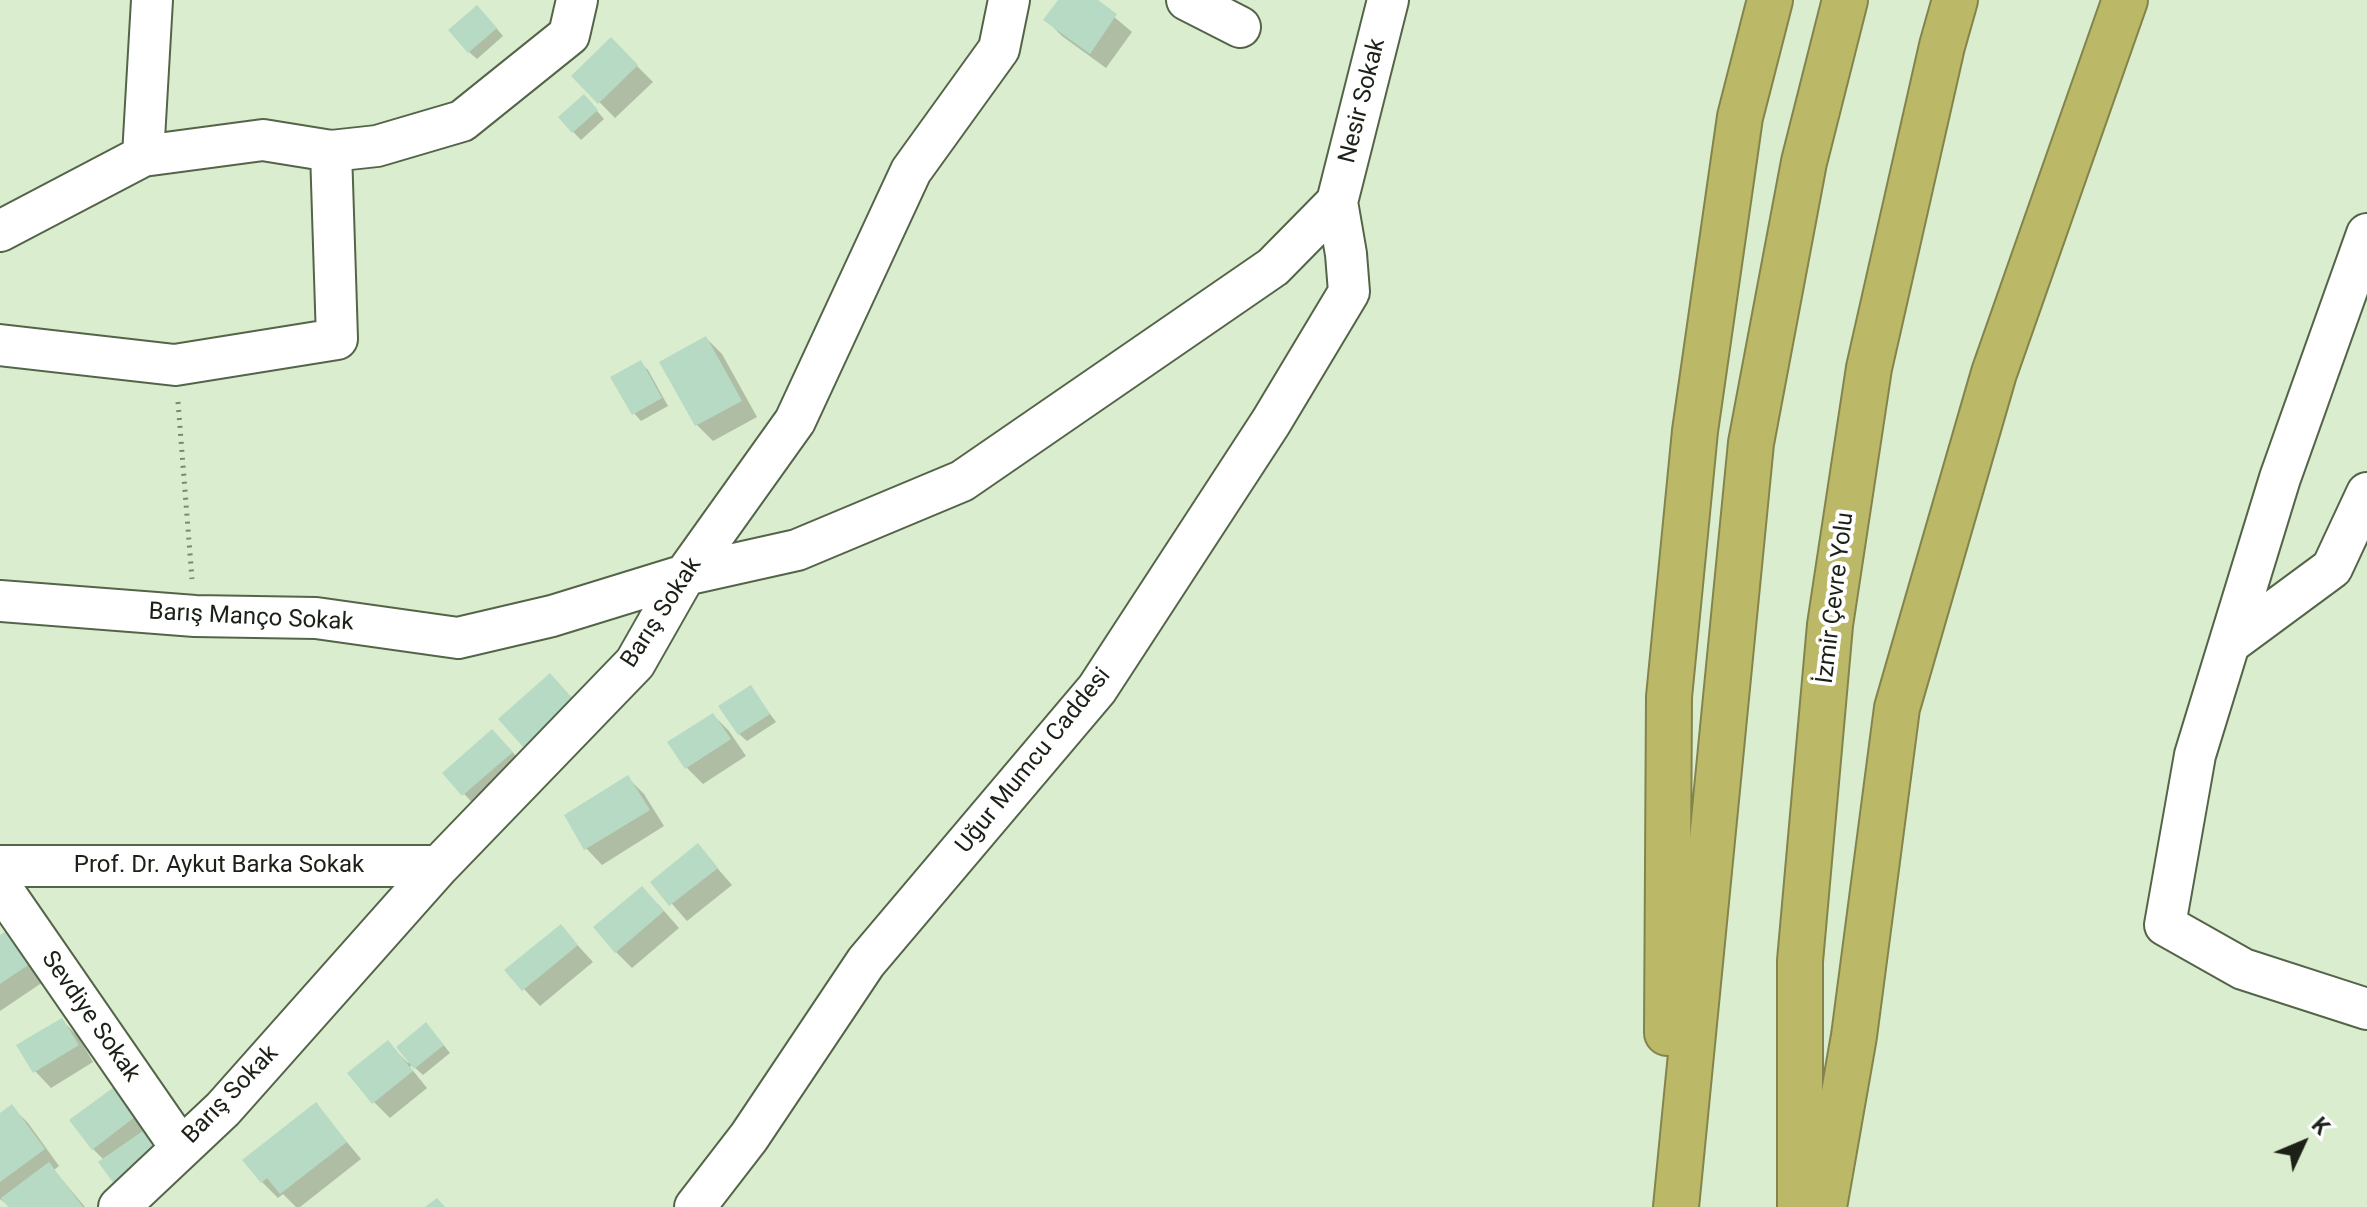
<!DOCTYPE html>
<meta charset="utf-8">
<style>
body{margin:0}
#map{position:relative;width:2367px;height:1207px;overflow:hidden;background:#daedce;font-family:Roboto,sans-serif}
canvas{display:block}
.north{position:absolute;left:2263px;top:1103px;width:80px;height:80px;-webkit-text-stroke:6px #fff;paint-order:stroke;rotate:46deg;font-size:22px;font-weight:700;line-height:32px;text-align:center;color:#1b2116}
.north::after{content:'';display:block;margin:auto;width:28px;height:36px;background:#1b2116;clip-path:polygon(50% 0,100% 100%,50% 72%,0 100%)}
</style>
<div id="map">
<canvas width="2367" height="1207"></canvas>
<div class="north">K</div>
</div>
<script>
const g = document.querySelector('canvas').getContext('2d');
g.lineJoin = 'round';
function paint(path, color) {
  g.fillStyle = color;
  g.fill(path, 'evenodd');
}
function toPath(rows) {
  const path = new Path2D();
  for (const r of rows) {
    path.moveTo(r[0], r[1]);
    for (let i = 2; i < r.length; i += 2) path.lineTo(r[i], r[i + 1]);
  }
  return path;
}
function stroke(path, color, width, dash) {
  g.strokeStyle = color;
  g.lineWidth = width;
  g.lineCap = dash ? 'butt' : 'round';
  g.setLineDash(dash || []);
  g.stroke(path);
}
function write(font, color, halo, rows, align = 'center') {
  g.font = font + ' Roboto,sans-serif';
  g.lineWidth = 8;
  g.setLineDash([]);
  g.textBaseline = 'middle';
  g.strokeStyle = halo;
  g.fillStyle = color;
  for (const [text, x, y, turn = 0] of rows) {
    g.save();
    g.translate(x, y);
    g.rotate((+turn || 0) * Math.PI / 180);
    g.textAlign = isNaN(turn) ? turn : align;
    if (halo) g.strokeText(text, 0, 0);
    g.fillText(text, 0, 0);
    g.restore();
  }
}
const shadow = toPath([
 [1060,0,1094,0,1132,32,1106,68,1062,36,1046,20],
 [485,15,503,36,477,59,469,52],
 [611,40,653,82,615,118,574,76],
 [591,104,604,119,581,140,560,118],
 [706,338,722,354,757,417,713,441,697,425,662,362],
 [640,362,648,370,668,406,641,421,634,413],
 [750,687,776,722,747,741,739,734],
 [713,715,729,731,746,756,703,784,686,767],
 [508,747,527,769,480,811,445,773],
 [628,778,644,794,664,826,602,865,586,848],
 [698,846,732,885,687,921,653,882],
 [658,904,679,928,632,968,616,952],
 [560,926,593,962,540,1006,524,989],
 [0,938,55,974,0,1011],
 [61,1020,78,1036,93,1062,51,1088,35,1071],
 [434,1033,450,1053,423,1075,412,1065,410,1067,427,1088,390,1118,374,1102,388,1043,408,1063],
 [114,1089,168,1143,189,1171,137,1207,104,1160,93,1149],
 [316,1105,361,1159,300,1207,296,1207,283,1194,278,1198,262,1182],
 [12,1107,28,1123,59,1166,54,1170,85,1207,11,1207,0,1199,0,1115]
]);
const building = toPath([
 [1058,0,1098,0,1117,14,1090,54,1043,20],
 [477,5,497,28,468,53,448,30],
 [611,37,638,65,598,104,571,76],
 [584,94,598,110,572,133,558,117],
 [706,336,742,401,695,426,659,362],
 [641,360,662,398,632,415,610,377],
 [550,673,575,701,523,747,498,719],
 [751,685,770,714,738,735,718,706],
 [713,713,731,739,685,769,667,742],
 [492,729,513,752,462,796,442,773],
 [628,775,650,810,584,850,564,815],
 [698,843,718,868,669,906,650,882],
 [642,886,664,911,615,953,593,927],
 [17,924,40,957,0,984,0,935],
 [561,924,578,945,522,991,504,970],
 [62,1018,79,1045,33,1073,16,1045],
 [426,1022,444,1045,414,1069,396,1047],
 [388,1040,413,1071,372,1104,347,1073],
 [114,1087,136,1116,92,1150,69,1120],
 [316,1102,347,1142,280,1194,267,1178,261,1183,242,1160],
 [12,1104,45,1149,0,1182,0,1113],
 [153,1124,174,1154,120,1192,98,1162],
 [49,1162,83,1207,8,1207,1,1198],
 [437,1198,445,1207,425,1207]
]);
const path = toPath([
 [178,402,192,579]
]);
const minor = toPath([
 [1187,0,1240,27],
 [331,151,377,146,462,121,569,35,577,0],
 [0,231,143,156,152,0],
 [2367,234,2280,478,2195,755,2165,925,2243,969,2367,1009],
 [0,345,175,365,337,339,331,151,263,140,143,156],
 [0,601,195,616,316,618,458,638,552,616,685,575,797,550,962,481,1273,267,1337,202],
 [2229,644,2332,568,2367,493],
 [0,866,439,866],
 [0,886,181,1148],
 [119,1207,223,1109,439,866,635,663,685,575,795,421,911,171,999,49,1009,0],
 [695,1207,749,1137,866,962,1097,689,1271,422,1349,292,1346,254,1337,202,1388,0]
]);
const highway = toPath([
 [1667,1033,1669,697,1695,431,1740,117,1770,0],
 [1676,1207,1751,443,1804,162,1845,0],
 [1800,1207,1800,961,1830,625,1869,368,1942,46,1955,0],
 [1824,1207,1854,1036,1897,708,1994,373,2125,0]
]);
const streetNames = [
 ["Nesir Sokak",1363,101,-76],
 ["İzmir Çevre Yolu",1836,598,-83],
 ["Barış Sokak",662,613,-57],
 ["Barış Manço Sokak",251,618,3],
 ["Uğur Mumcu Caddesi",1034,761,-51],
 ["Prof. Dr. Aykut Barka Sokak",219,866],
 ["Sevdiye Sokak",90,1017,55],
 ["Barış Sokak",231,1095,-46]
];
paint(shadow, '#0003');
paint(building, '#b7dac5');
stroke(minor, '#546449', 44);
stroke(highway, '#83844b', 48);
stroke(path, '#7b8872', 5, [2, 6]);
stroke(minor, '#fff', 40);
stroke(highway, '#bbb968', 44);
write('24px', '#1b2116', '#fff', streetNames);
</script>
